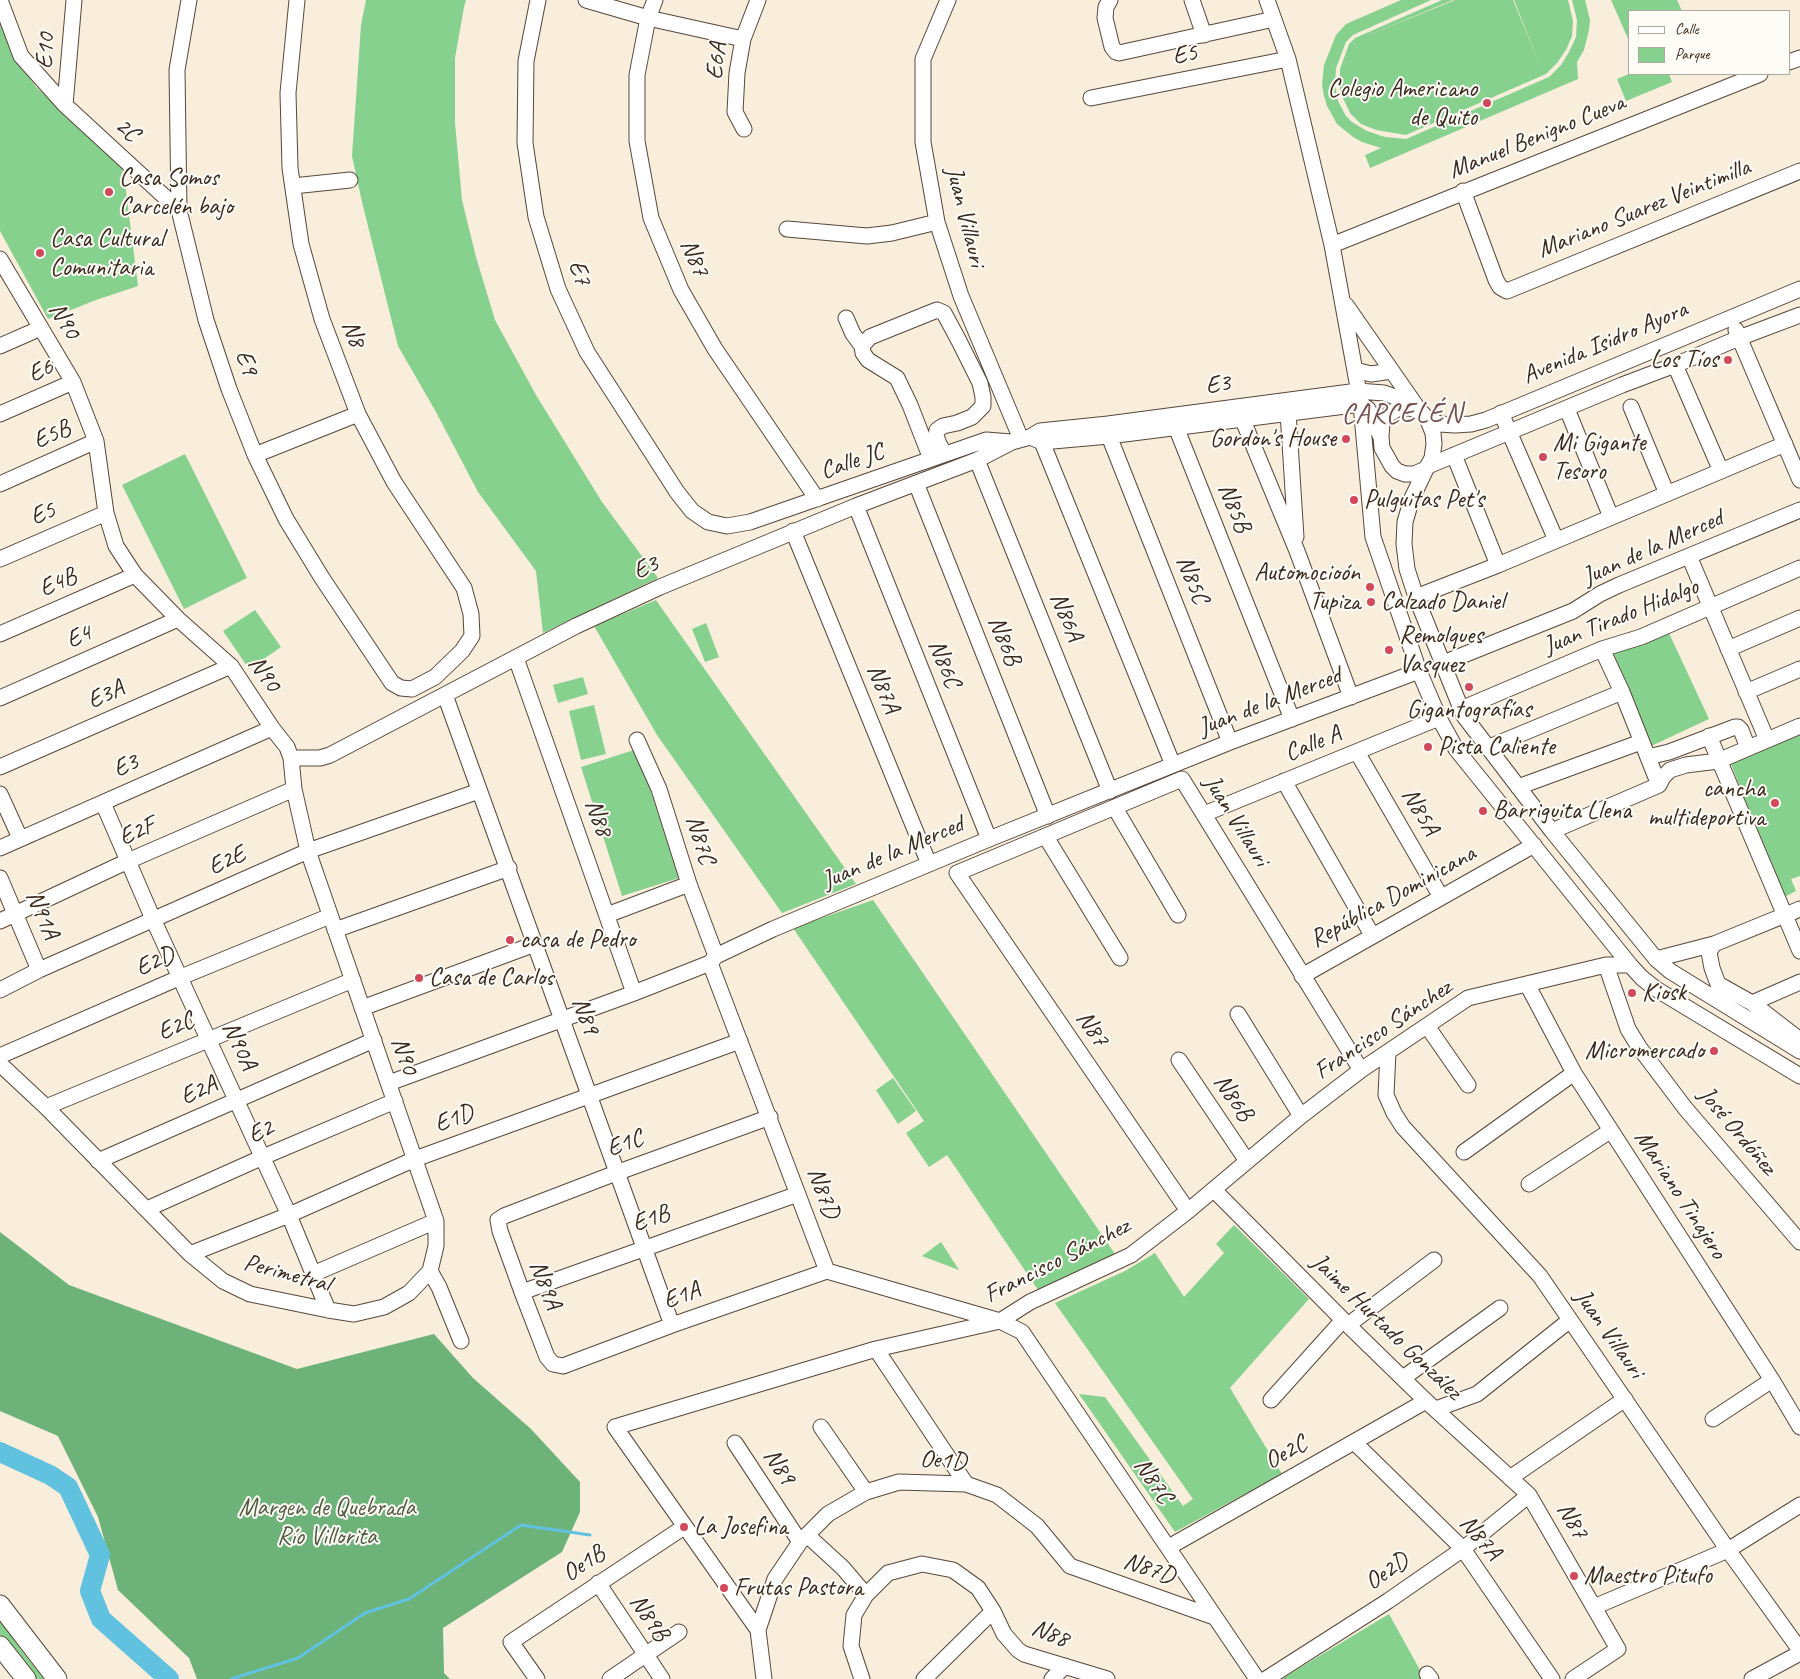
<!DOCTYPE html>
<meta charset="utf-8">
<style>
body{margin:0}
#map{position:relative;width:1800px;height:1679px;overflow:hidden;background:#f9eddc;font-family:Caveat,sans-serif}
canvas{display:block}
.legend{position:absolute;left:1628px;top:10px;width:162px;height:65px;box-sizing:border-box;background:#fdfcf7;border:1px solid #afa8a0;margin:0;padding:6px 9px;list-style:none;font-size:15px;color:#3b2a1e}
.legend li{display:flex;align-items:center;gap:10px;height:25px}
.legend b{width:25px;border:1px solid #afa8a0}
</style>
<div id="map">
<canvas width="1800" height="1679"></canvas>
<ul class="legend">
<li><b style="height:6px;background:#fff"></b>Calle</li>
<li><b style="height:14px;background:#87d18e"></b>Parque</li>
</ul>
</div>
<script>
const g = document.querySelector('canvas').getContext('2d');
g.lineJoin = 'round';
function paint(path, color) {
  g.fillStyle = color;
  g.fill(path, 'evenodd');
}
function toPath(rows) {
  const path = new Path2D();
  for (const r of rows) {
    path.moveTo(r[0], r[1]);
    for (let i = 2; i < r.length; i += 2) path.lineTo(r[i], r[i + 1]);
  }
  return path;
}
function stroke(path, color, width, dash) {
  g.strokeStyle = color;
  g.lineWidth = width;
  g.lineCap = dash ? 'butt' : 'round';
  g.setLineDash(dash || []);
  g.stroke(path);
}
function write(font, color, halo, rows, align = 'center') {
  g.font = font + ' Caveat,sans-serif';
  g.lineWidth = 4;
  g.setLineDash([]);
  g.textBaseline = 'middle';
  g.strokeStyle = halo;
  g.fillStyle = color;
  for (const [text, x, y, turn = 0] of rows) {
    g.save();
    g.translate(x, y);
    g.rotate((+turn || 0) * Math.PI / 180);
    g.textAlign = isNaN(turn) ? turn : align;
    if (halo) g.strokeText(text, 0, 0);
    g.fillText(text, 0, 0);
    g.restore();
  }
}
const green = toPath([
 [366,0,466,0,464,7,455,58,455,123,462,200,476,257,495,320,536,395,602,502,658,578,543,633,536,571,478,492,436,412,398,346,362,202,352,156,361,25],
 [1401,0,1431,0,1353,35,1346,42,1336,68,1335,85,1338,101,1346,116,1352,122,1367,131,1385,137,1406,139,1549,77,1561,65,1569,52,1576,37,1577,20,1572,0,1585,0,1590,20,1589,30,1584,50,1577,62,1578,79,1370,168,1365,155,1381,148,1362,142,1353,137,1337,124,1327,106,1324,96,1322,85,1324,65,1336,35,1346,24],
 [1442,0,1453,0,1359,39,1455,0,1513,0,1540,65,1514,0,1568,0,1573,21,1572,36,1566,50,1557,63,1546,74,1406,135,1376,130,1361,124,1350,113,1340,92,1340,69,1349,44,1355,38],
 [1611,0,1677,0,1682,11,1629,11,1629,41],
 [0,21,13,55,36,87,76,122,123,168,138,286,96,300,48,319,0,231],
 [1629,74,1669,74,1672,82,1626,101,1617,79],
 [185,454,247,578,184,609,122,485],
 [656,600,658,603,856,884,782,913,657,735,594,626],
 [255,610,281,647,249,669,223,631],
 [706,623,719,657,705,662,692,629],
 [1668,631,1709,719,1649,747,1607,654],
 [583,677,588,694,558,703,553,685],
 [594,705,606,754,581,760,569,711],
 [1800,729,1800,876,1791,879,1796,891,1783,898,1729,759],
 [637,749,679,878,622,896,581,767],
 [873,900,1115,1254,1038,1290,947,1155,929,1167,906,1133,924,1121,793,928],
 [893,1078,916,1111,898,1124,876,1090],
 [1234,1225,1309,1299,1230,1388,1282,1474,1175,1532,1079,1394,1105,1397,1183,1506,1193,1499,1055,1303,1125,1271,1155,1253,1184,1297,1224,1253,1216,1244],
 [941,1242,959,1270,922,1256],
 [1389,1614,1425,1679,1281,1679],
 [0,1620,21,1650,44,1679,30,1679,0,1638]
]);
const forest = toPath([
 [0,1232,69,1285,297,1369,434,1334,473,1378,531,1429,580,1482,580,1512,562,1552,443,1628,444,1673,450,1679,197,1679,189,1658,118,1590,98,1517,58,1436,0,1411]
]);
const stream = toPath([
 [231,1679,298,1658,365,1613,409,1599,521,1525,590,1535]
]);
const river = toPath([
 [0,1452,50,1475,68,1487,100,1555,90,1591,101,1619,169,1679]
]);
const minor = toPath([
 [0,0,21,56,65,105,179,210],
 [189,0,177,70,179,210,206,320,229,389,255,455,286,519,322,578,392,683,401,688,412,689,435,677,462,651,472,636,471,614,464,588,394,482,358,414,322,319,301,244,290,168,288,93,297,0],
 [538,0,526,61,525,143,536,217,558,289,587,352,677,492,692,511,708,522,727,526,750,522,986,440,1011,442],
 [586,0,648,18,743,39],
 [655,0,648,18,637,75,637,141,651,218,681,290,715,349,817,499],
 [948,0,923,59,923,142,937,222,961,296,1021,439],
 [1110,0,1106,7,1105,18,1112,47,1116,52,1119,53,1274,19],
 [1192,0,1204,35],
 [1267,0,1288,59,1332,245,1361,404,1373,537,1419,671,1439,718,1456,749,1630,965,1642,978,1656,989,1800,1076],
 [1789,62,1800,58],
 [1091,98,1288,59],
 [65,105,74,0],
 [744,129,735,112,737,73,743,39,758,0],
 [293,186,350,180],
 [1463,191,1496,280,1500,287,1507,291,1800,171],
 [787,229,867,236,892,233,937,222],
 [1332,245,1760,74],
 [0,259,73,382,96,441,106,513,116,546,135,575,178,619,231,666,272,728,287,747,291,758,294,789,308,851,436,1221,436,1246,430,1271,409,1293,384,1307,354,1314,328,1310,250,1294,223,1281,190,1254,46,1107,0,1064],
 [1346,305,1417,407],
 [846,318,853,334,862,346],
 [1736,330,1800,480],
 [0,346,41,328],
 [1675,365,1721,471],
 [1355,370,1371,374,1392,371],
 [1631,407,1667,494],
 [1399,408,1410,408,1421,412,1427,418,1433,433,1434,444,1432,458,1426,469,1414,474,1405,474,1397,471,1392,466,1382,448,1381,437,1382,423,1389,414,1399,408],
 [1567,409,1611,517],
 [1288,412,1296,537],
 [1501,413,1556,540],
 [0,414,73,382],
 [1242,418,1297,551,1351,697],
 [1427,418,1440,424,1455,425,1471,424,1486,420,1800,289],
 [1176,427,1292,719],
 [1109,436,1230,742],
 [1030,437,1042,442,1109,436,1361,404,1368,409,1381,437],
 [1042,442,1173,765],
 [255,455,358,414],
 [1454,455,1498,565],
 [931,459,910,405,897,378,868,360,863,353,862,346,870,337,937,310,944,313,959,341,980,383,983,397,983,406,972,417,957,423,943,426,937,430,936,436,939,444,945,454],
 [977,460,1110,791],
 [1428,466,1622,385,1675,365,1739,338,1800,315],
 [1426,469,1412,498,1405,522,1404,544,1407,569,1416,597,1464,716,1552,831,1656,959,1670,971,1800,1051],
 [916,483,1048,816],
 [0,484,96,441],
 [856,506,989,839],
 [793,531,929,864],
 [1689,556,1767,740],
 [0,559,106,513],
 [1416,597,1498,565,1785,444],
 [0,634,135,575],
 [1602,649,1622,692,1659,785],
 [1728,649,1800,618],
 [516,658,634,993],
 [1441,664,1573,611,1600,594,1619,585,1800,510],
 [1746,692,1800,669],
 [445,695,672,1325],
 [0,698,178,619],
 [1461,709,1602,649,1641,637,1800,568],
 [1709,736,1800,951],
 [637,740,659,789,689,884,716,956],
 [1487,748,1622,692],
 [1357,752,1441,897],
 [1648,755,1652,756,1669,752,1735,727,1738,727,1741,730,1748,748],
 [291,758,320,758,330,755,576,626,660,587,856,506,977,460,1012,442,1030,437,1040,431,1108,424,1358,391,1384,393,1398,398,1410,408],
 [0,767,231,666],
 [1284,781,1372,935],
 [1518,787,1641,742],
 [0,794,20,838],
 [103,803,153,919,289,1215,328,1310],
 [1115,808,1178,915],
 [1204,814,1439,718],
 [1552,831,1659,785,1663,777,1670,770,1686,765,1718,761,1800,726],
 [1046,837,1120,958],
 [0,848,272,728],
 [0,878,39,970],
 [607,915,689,884],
 [0,921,128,861,294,789],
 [335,930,509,868],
 [1714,944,1709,952,1712,968,1718,984,1752,1003,1800,1040],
 [1656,959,1714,944,1800,909],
 [710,963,827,1271],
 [1606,965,1628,1029,1639,1047,1685,1108,1800,1242],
 [1302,976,1534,845],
 [1527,984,1574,1073,1772,1380,1800,1427],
 [0,990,39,970,308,851,479,791],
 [1752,1003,1800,982],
 [362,1008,535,944],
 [1238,1014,1301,1116],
 [1427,1026,1468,1085],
 [1388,1052,1386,1095,1394,1113,1403,1127,1540,1276,1728,1550,1800,1650],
 [0,1056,181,977,330,916],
 [1179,1060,1247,1161],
 [389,1083,634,993,710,963,716,956,773,929,989,839,1230,742,1419,671],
 [46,1107,353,980],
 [770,1117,616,1173,504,1216,498,1220,500,1231,522,1292,547,1357,553,1364,563,1366,672,1325,827,1271],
 [1464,1152,1574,1073],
 [98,1161,374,1040],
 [1529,1184,1610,1131],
 [1214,1190,1348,1325,1426,1401,1529,1495,1618,1649,1573,1679],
 [147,1209,263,1157,395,1101],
 [1188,1211,957,873,1182,779,1361,1070],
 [190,1254,289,1215,415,1159,740,1041],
 [430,1271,439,1287,461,1341],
 [827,1271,1000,1321,1022,1332,1257,1679],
 [313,1274,436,1221],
 [522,1292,798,1194],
 [1348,1325,1434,1260],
 [876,1349,966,1484],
 [1403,1378,1500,1308],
 [1271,1400,1343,1320],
 [1436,1409,1477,1394,1570,1320],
 [1713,1419,1772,1380],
 [821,1427,866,1492],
 [1354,1442,1463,1549,1552,1679],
 [735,1443,800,1542],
 [1510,1478,1625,1399],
 [807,1535,843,1568,866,1595],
 [1169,1547,1426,1401],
 [598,1583,662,1679],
 [1594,1607,1728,1550,1800,1505],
 [758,1630,615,1427,876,1349,1000,1321,1030,1302,1131,1255,1188,1211,1301,1116,1361,1070,1468,998,1606,965,1630,965],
 [1427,1674,1431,1679],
 [537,1679,511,1642,684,1527],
 [610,1679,679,1632],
 [764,1679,758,1630,775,1579,800,1542,828,1514,866,1492,899,1482,966,1484,997,1495,1037,1526,1070,1566,1214,1617],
 [862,1679,851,1646,854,1615,866,1595,888,1573,922,1564,953,1570,978,1588,993,1611,1004,1634,1018,1650,1024,1654,1107,1679],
 [924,1679,993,1611],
 [1052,1679,1065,1666],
 [1266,1679,1388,1601,1463,1549,1529,1495],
 [1752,1679,1800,1653]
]);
const major = toPath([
 [0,1605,57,1679],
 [0,1646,26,1679]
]);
const markers = [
 [1487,103,5,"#d1495b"],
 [109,192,5,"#d1495b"],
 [40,253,5,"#d1495b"],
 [1728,360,5,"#d1495b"],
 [1346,439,5,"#d1495b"],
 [1543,457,5,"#d1495b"],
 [1354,500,5,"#d1495b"],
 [1370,587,5,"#d1495b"],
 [1371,602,5,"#d1495b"],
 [1389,650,5,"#d1495b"],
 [1469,687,5,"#d1495b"],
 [1428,747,5,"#d1495b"],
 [1775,803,5,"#d1495b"],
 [1483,811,5,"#d1495b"],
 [510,940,5,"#d1495b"],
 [419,978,5,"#d1495b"],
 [1632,993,5,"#d1495b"],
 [1714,1051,5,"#d1495b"],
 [684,1527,5,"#d1495b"],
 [1574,1576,5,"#d1495b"],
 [724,1588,5,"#d1495b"]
];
const streetNames = [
 ["E10",46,51,-86],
 ["E5",1185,55,-11],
 ["E6A",717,61,-82],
 ["2C",127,130,43],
 ["Manuel Benigno Cueva",1537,137,-22],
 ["Mariano Suarez Veintimilla",1644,209,-22],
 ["Juan Villauri",965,217,76],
 ["N87",694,258,67],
 ["E7",579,273,70],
 ["N90",64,321,59],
 ["N8",353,334,69],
 ["Avenida Isidro Ayora",1605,343,-23],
 ["E9",246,363,71],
 ["E6",41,371,-24],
 ["E3",1218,385,-8],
 ["E5B",52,435,-24],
 ["Calle JC",852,462,-19],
 ["N85B",1234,508,68],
 ["E5",43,514,-23],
 ["Juan de la Merced",1653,548,-24],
 ["E3",646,568,-24],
 ["N85C",1192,580,68],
 ["E4B",58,583,-24],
 ["N86A",1066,617,68],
 ["Juan Tirado Hidalgo",1621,617,-22],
 ["E4",79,637,-24],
 ["N86B",1004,641,68],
 ["N86C",944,664,68],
 ["N90",264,674,55],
 ["N87A",883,689,68],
 ["E3A",106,695,-24],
 ["Juan de la Merced",1270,702,-21],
 ["Calle A",1313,744,-22],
 ["E3",126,766,-24],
 ["N85A",1420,812,60],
 ["N88",598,818,70],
 ["Juan Villauri",1236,821,58],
 ["E2F",137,832,-24],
 ["N87C",700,840,73],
 ["Juan de la Merced",893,853,-23],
 ["E2E",227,861,-24],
 ["República Dominicana",1393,897,-29],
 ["N91A",42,915,67],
 ["E2D",155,962,-23],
 ["N89",585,1016,70],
 ["E2C",176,1027,-23],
 ["N87",1092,1029,56],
 ["Francisco Sánchez",1383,1030,-34],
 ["N90A",239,1046,65],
 ["N90",404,1056,71],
 ["E2A",199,1091,-24],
 ["N86B",1233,1098,56],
 ["E1D",454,1119,-20],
 ["José Ordóñez",1737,1131,50],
 ["E2",261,1132,-24],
 ["E1C",625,1144,-20],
 ["N87D",823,1193,70],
 ["Mariano Tinajero",1680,1195,57],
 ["E1B",651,1219,-19],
 ["Francisco Sánchez",1057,1261,-27],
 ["Perimetral",287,1274,15],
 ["N89A",545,1285,69],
 ["E1A",682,1296,-20],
 ["Jaime Hurtado González",1386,1327,44],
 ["Juan Villauri",1609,1334,55],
 ["Oe2C",1286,1453,-29],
 ["Oe1D",943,1461,4],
 ["N89",779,1467,57],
 ["N87C",1153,1481,56],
 ["N87",1572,1521,60],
 ["N87A",1480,1538,50],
 ["Oe1B",584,1564,-34],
 ["N87D",1149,1569,19],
 ["Oe2D",1387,1572,-34],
 ["N89B",649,1618,56],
 ["N88",1050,1634,22]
];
const poiNames = [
 ["Colegio Americano",1477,89,"right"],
 ["de Quito",1477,118,"right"],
 ["Casa Somos",119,178],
 ["Carcelén bajo",119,207],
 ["Casa Cultural",50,239],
 ["Comunitaria",50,268],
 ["Los Tíos",1718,360,"right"],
 ["Gordon's House",1336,439,"right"],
 ["Mi Gigante",1553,443],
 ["Tesoro",1553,472],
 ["Pulguitas Pet's",1364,500],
 ["Automocioón",1360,573,"right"],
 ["Tupiza",1360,602,"right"],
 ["Calzado Daniel",1381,602],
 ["Remolques",1399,636],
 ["Vasquez",1399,665],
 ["Gigantografías",1469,710,"center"],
 ["Pista Caliente",1438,747],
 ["cancha",1765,789,"right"],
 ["multideportiva",1765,818,"right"],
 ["Barriguita Llena",1493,811],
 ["casa de Pedro",520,940],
 ["Casa de Carlos",429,978],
 ["Kiosk",1642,993],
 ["Micromercado",1704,1051,"right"],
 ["La Josefina",694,1527],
 ["Maestro Pitufo",1584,1576],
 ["Frutas Pastora",734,1588]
];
const parkNames = [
 ["Margen de Quebrada",327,1508],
 ["Río Villorita",327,1537]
];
const quarterNames = [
 ["CARCELÉN",1402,415]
];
paint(green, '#87d18e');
paint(forest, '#6db379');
stroke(stream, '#60c2de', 3);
stroke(river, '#60c2de', 20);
stroke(minor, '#58473a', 17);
stroke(major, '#58473a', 21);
stroke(minor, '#fff', 15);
stroke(major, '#fff', 19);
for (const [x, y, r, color] of markers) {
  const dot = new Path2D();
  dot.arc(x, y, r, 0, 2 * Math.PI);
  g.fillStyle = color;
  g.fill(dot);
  stroke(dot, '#fdfcf7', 2);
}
write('25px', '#3b2a1e', '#fdfcf7', streetNames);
write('25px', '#3b2a1e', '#fdfcf7', poiNames, 'left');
write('25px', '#525c40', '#fdfcf7', parkNames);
g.letterSpacing = '1px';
write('28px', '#754f52', '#fdfcf7', quarterNames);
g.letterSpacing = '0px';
</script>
